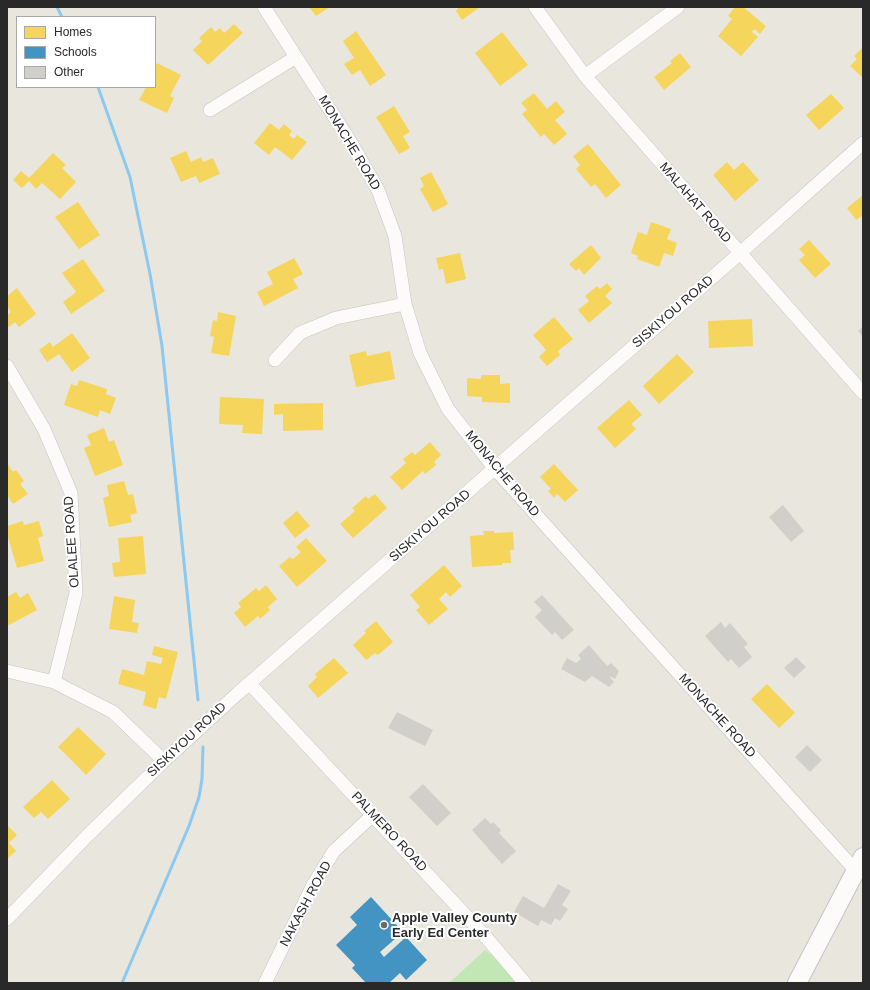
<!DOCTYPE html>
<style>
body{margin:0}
#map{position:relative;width:870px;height:990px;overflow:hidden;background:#e9e6de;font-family:Helvetica,sans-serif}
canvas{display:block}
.frame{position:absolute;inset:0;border:8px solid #292929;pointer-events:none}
.legend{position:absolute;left:16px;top:16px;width:140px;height:72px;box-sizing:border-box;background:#fff;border:1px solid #a9a9a9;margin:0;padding:5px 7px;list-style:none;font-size:12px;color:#292929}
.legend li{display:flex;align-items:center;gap:8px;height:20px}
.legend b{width:20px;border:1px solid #a9a9a9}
</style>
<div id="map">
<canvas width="870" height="990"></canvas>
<div class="frame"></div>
<ul class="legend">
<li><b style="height:11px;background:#f6d55c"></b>Homes</li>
<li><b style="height:11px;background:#4393c3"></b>Schools</li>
<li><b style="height:11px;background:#d1cfc9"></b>Other</li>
</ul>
</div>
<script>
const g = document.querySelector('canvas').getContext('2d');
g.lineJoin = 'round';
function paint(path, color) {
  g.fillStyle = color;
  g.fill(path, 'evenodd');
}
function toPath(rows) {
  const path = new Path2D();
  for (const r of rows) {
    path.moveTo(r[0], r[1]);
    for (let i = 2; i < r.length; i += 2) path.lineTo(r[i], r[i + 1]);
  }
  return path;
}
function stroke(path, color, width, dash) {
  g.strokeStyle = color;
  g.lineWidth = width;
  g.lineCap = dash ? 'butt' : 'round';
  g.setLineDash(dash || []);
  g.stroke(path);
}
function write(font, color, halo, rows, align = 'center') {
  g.font = font + ' Helvetica,sans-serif';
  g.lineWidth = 4;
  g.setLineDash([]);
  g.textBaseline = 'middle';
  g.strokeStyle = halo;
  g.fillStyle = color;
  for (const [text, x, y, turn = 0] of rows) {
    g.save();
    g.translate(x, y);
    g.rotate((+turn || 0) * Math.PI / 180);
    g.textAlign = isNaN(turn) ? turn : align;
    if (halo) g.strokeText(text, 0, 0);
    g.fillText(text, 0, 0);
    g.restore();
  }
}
const green = toPath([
 [485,950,500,960,518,983,449,983]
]);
const homes = toPath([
 [309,7,330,7,316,16],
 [459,7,480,7,462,20,456,11],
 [735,7,743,7,766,26,760,34,754,29,752,32,758,37,741,56,718,36,732,19,728,16],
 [234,24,243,33,208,65,193,50,202,41,199,38,211,27,215,32,220,28,224,33],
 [356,31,386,75,370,86,360,70,352,75,344,64,354,58,343,41],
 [502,32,528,65,500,86,475,53],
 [862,48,863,49,863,78,850,66,857,59,854,56],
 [680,53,691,67,664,90,654,77,672,63,670,61],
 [157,63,181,75,170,96,174,98,167,113,139,100,146,87,155,87,155,67],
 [534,93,547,109,556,101,565,112,555,120,567,134,554,145,544,134,541,137,522,114,527,110,521,103],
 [831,94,844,108,819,130,806,115],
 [394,106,410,132,403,136,410,148,399,154,376,117],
 [270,123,279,130,284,124,292,131,289,135,294,139,297,135,307,142,292,160,275,147,269,155,254,143],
 [588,144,621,185,606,198,595,184,591,187,576,169,580,165,573,156],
 [186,151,191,162,201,157,203,162,213,158,220,174,199,183,196,176,181,182,170,158],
 [53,153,66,165,62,168,76,182,60,199,42,183,36,189,29,181,22,188,13,180,21,171,29,178],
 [727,162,734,170,743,162,759,180,735,201,713,175],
 [431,172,448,204,433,212,420,189,424,186,420,178],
 [863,195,863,215,856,220,847,208],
 [78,202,100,235,79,249,55,217],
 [651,222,671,229,667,239,677,243,673,256,664,253,659,267,637,259,638,256,631,253,638,232,647,235],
 [809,240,831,264,815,278,799,260,805,255,799,249],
 [591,245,601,258,584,275,579,268,576,271,569,264],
 [460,253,466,279,446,284,443,269,439,270,436,258],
 [294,258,303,274,293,279,298,288,264,306,257,292,273,284,267,272],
 [83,259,105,291,71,314,63,302,76,292,62,273],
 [607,283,612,289,605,296,612,303,589,323,578,310,589,301,585,296,597,286,600,289],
 [17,288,36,314,19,327,15,322,9,327,7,324,7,315,11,312,7,306,7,296],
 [218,312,236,316,229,356,211,353,214,337,210,336,213,320,217,321],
 [554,317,573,339,558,351,560,355,547,366,539,357,546,350,533,335],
 [752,319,753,346,709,348,708,321],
 [72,333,90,358,72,372,59,354,47,362,39,350,50,342,53,347],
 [366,351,367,356,390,351,395,379,356,387,349,355],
 [677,354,694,372,659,404,643,386],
 [481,375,500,375,500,384,510,383,510,403,482,402,482,397,467,396,467,378,481,379],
 [79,380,107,389,106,394,116,398,110,414,100,410,98,417,64,405,71,384,77,386],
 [220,397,264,399,262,434,242,433,243,425,219,424],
 [629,400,642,415,631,424,636,429,615,448,597,428],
 [323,403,323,430,283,431,283,414,274,415,274,404],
 [104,428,109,442,114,440,123,465,95,476,84,448,91,445,87,435],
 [430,442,441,455,434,462,436,465,425,474,423,471,402,490,390,477,406,463,403,459,412,452,415,455],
 [7,463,13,472,16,470,24,481,20,484,28,494,13,504,7,495],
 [554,464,578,490,565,502,557,494,554,498,548,491,551,489,540,477],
 [124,481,128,495,133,494,137,513,130,515,132,522,109,527,103,498,109,496,107,485],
 [375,494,387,508,353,538,340,524,355,511,352,508,366,496,368,499],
 [297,511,310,526,295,538,283,523],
 [23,521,24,525,39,521,43,536,38,538,44,561,17,568,7,534,7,526],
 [483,531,494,531,494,533,513,532,514,550,510,550,511,563,502,563,502,565,472,567,470,536,484,535],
 [143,536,146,574,114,577,112,563,120,562,118,538],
 [306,538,327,561,297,587,279,566,290,557,293,559,301,552,296,547],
 [444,565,462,586,450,597,446,592,439,599,448,609,429,625,416,610,420,607,410,595],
 [266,585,277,599,268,607,270,610,260,619,258,616,245,627,234,613,241,607,238,603,256,588,259,591],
 [16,592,20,598,28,593,37,610,7,626,7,597],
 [114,596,135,600,132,622,139,623,137,633,109,629],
 [376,621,393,642,378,655,375,653,366,660,353,645,366,633,364,631],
 [154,646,178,652,166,699,159,697,156,709,143,705,146,692,118,684,122,669,144,675,147,661,161,664,163,658,152,655],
 [334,658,348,673,318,698,308,686,317,677,315,674],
 [767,684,795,713,779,728,751,699],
 [78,727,106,754,86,775,58,747],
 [52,780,70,799,48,819,41,812,34,818,23,807],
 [7,825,17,835,9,843,16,851,7,859]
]);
const schools = toPath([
 [371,897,403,932,380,952,384,957,406,937,427,960,406,980,400,973,389,983,366,983,352,968,355,965,336,945,357,925,350,917]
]);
const stream = toPath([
 [57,7,62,17],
 [98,87,130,177,150,274,162,346,198,700],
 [122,983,189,826,199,797,202,779,203,747]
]);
const building = toPath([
 [863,326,863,337,858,331],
 [783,505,804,531,791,542,769,517],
 [542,595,574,630,562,640,555,632,552,635,535,617,542,610,534,602],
 [721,622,725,628,730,623,748,644,744,647,752,657,739,668,731,659,728,662,705,636],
 [589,645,607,666,611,663,619,671,615,679,609,676,614,682,609,687,592,676,585,682,561,669,567,658,576,663,581,659,578,655],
 [796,657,806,667,794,678,784,668],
 [397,712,433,730,425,746,388,728],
 [807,745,822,760,810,772,795,757],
 [423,784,451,813,437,826,409,797],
 [485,818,491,824,493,822,501,830,499,833,516,851,502,864,472,830],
 [558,884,571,891,562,905,568,909,560,921,555,918,551,925,541,920,538,926,514,912,523,896,544,908]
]);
const minor = toPath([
 [264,7,350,141,378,190,395,236,405,304,420,353,448,409,495,469,856,871],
 [535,7,585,76,863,393],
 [585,76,678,7],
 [210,110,296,57],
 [275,360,300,333,336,318,405,304],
 [7,366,44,429,71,493,76,593,54,682],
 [7,671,54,682,113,712,164,761],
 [250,684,484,935,525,983],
 [7,919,87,836,164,761,237,694,739,254,863,143],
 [265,983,313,885,334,851,373,815]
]);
const secondary = toPath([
 [797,983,863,857]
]);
const markers = [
 [384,925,4,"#6c6b68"]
];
const streetNames = [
 ["MONACHE ROAD",349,143,59],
 ["MALAHAT ROAD",695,203,49],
 ["SISKIYOU ROAD",673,312,-41],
 ["MONACHE ROAD",502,474,50],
 ["SISKIYOU ROAD",430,526,-41],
 ["OLALEE ROAD",72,542,-94],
 ["MONACHE ROAD",717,716,48],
 ["SISKIYOU ROAD",187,740,-43],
 ["PALMERO ROAD",389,832,47],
 ["NAKASH ROAD",306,904,-62]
];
const poiNames = [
 ["Apple Valley County",392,918],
 ["Early Ed Center",392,933]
];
paint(green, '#c3e7b4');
paint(homes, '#f6d55c');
paint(schools, '#4393c3');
stroke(stream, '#8cc9f0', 3);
paint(building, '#d1cfc9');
stroke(minor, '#c5c4c4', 14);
stroke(secondary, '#c5c4c4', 20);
stroke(minor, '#fcfbfa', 13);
stroke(secondary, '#fcfbfa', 18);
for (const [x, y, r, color] of markers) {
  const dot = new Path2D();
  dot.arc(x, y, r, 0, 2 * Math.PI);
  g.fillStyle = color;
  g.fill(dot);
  stroke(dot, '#fff', 1.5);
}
write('13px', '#292929', '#fff', streetNames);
write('bold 13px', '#292929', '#fff', poiNames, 'left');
</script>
